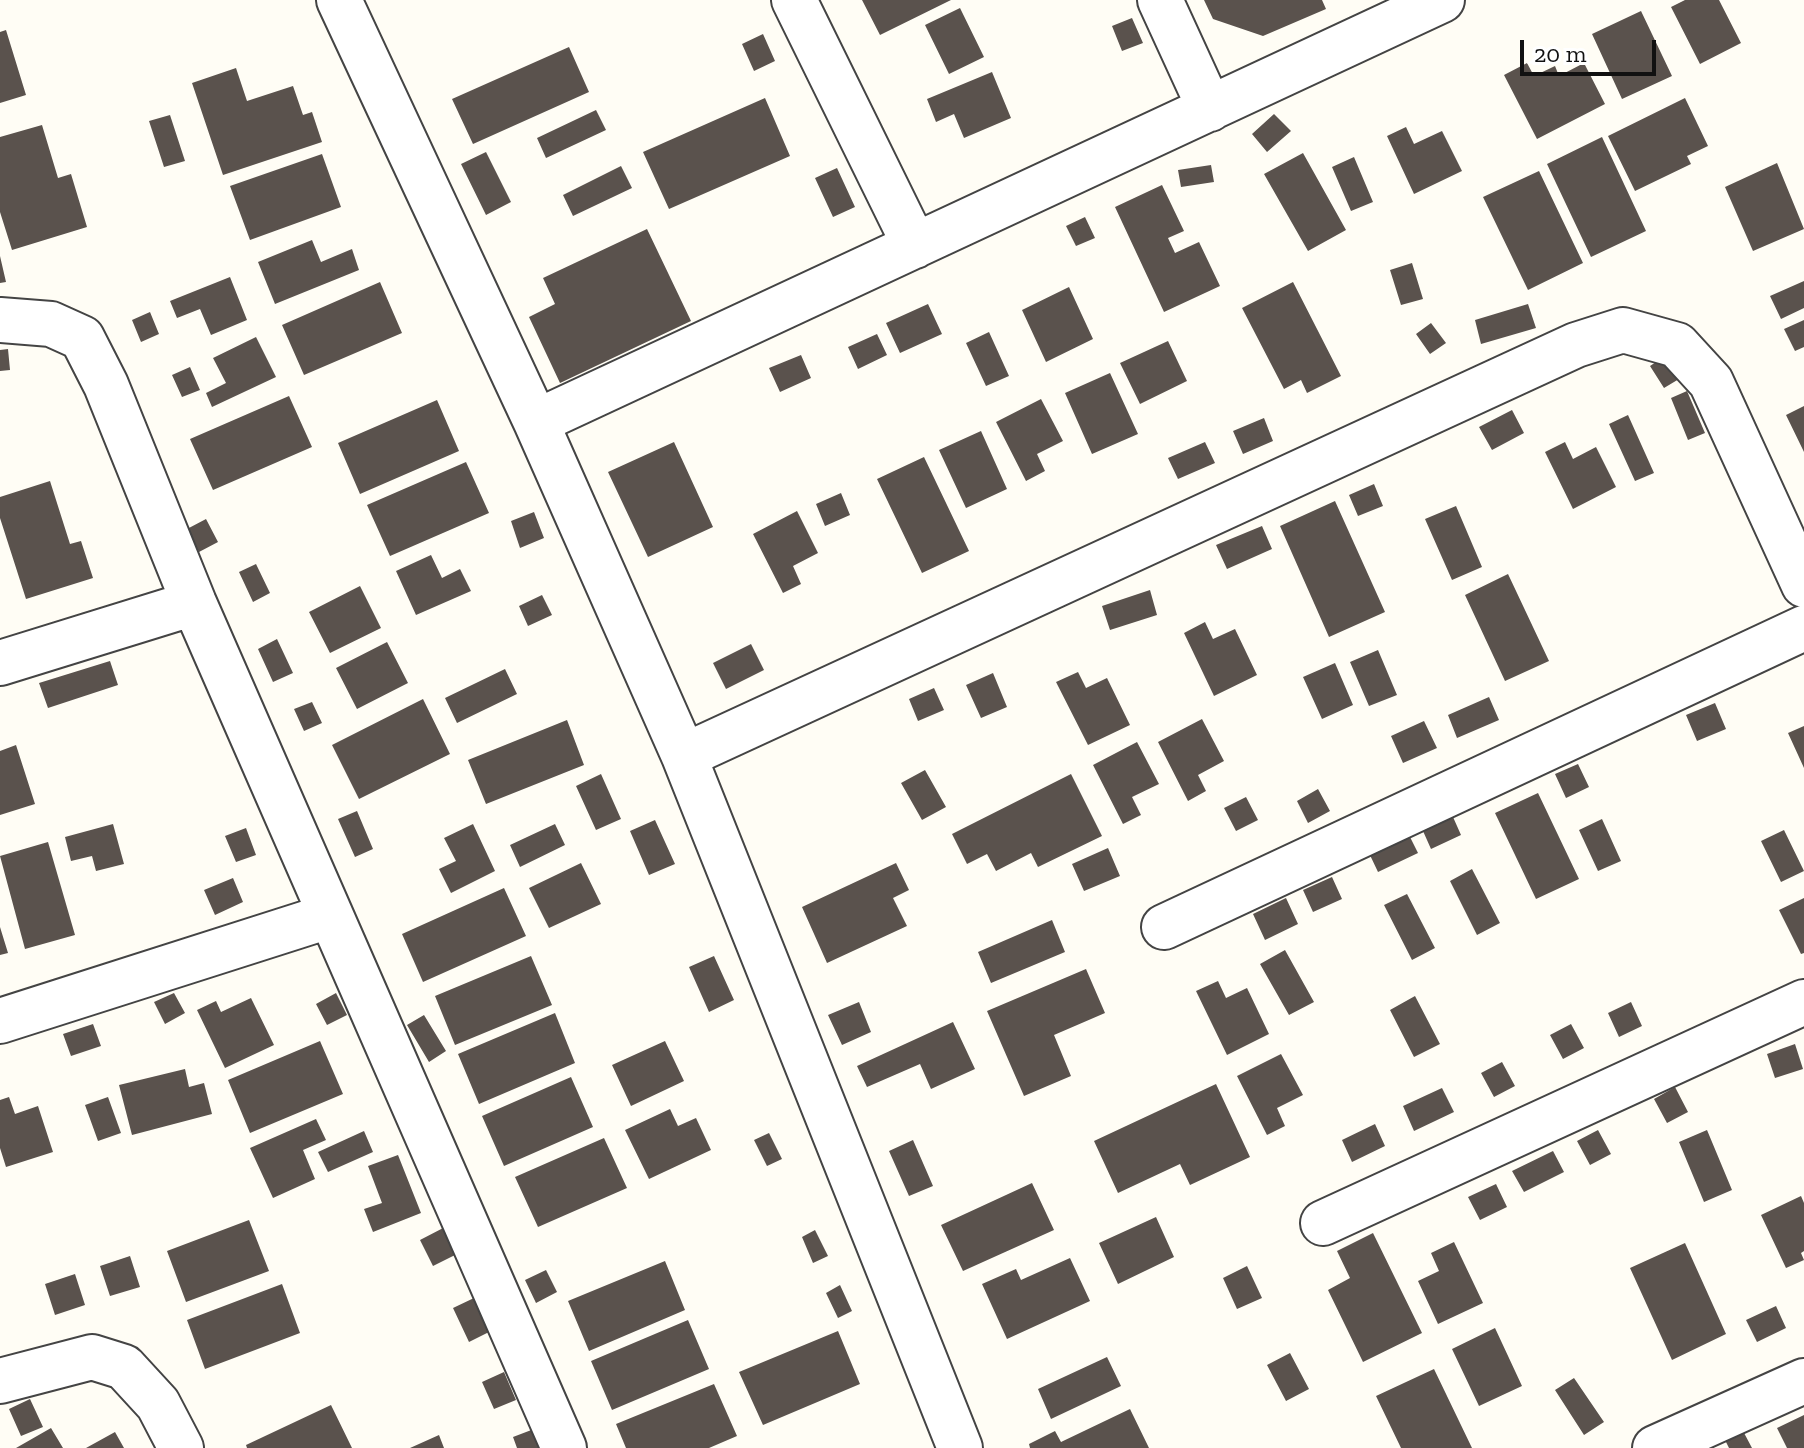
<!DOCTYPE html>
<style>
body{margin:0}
#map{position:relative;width:1804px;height:1448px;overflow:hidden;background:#fffdf5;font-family:"Zilla Slab",serif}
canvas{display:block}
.scale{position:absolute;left:1520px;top:40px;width:136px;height:36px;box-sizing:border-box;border:4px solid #111;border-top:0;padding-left:10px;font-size:24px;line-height:28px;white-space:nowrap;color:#111;-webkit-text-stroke:6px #fff;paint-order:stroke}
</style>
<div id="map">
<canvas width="1804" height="1448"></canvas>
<div class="scale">20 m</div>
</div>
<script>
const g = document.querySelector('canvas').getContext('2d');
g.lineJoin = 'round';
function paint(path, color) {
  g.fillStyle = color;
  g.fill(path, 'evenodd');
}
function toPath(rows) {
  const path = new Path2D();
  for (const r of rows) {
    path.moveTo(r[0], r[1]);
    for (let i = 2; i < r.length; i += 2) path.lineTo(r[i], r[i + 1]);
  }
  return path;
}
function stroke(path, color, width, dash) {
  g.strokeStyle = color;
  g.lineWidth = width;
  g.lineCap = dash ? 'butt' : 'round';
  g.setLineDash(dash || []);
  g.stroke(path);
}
const building = toPath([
 [862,0,951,0,880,35],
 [1204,0,1322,0,1326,9,1263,36,1213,19],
 [1685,0,1719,0,1741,43,1700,64,1671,7],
 [960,8,984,57,949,74,925,25],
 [1641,11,1672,76,1622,99,1592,34],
 [1132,18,1143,43,1122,51,1112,26],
 [6,30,26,95,0,103,0,32],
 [763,34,775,61,754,71,742,44],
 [569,47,589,92,473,144,452,99],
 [1527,63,1534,76,1555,66,1559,76,1584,63,1605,104,1537,139,1504,75],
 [236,68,247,101,293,86,303,115,312,112,322,142,223,175,192,83],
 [992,72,1011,118,964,138,954,114,936,122,927,99],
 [765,98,790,156,669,209,643,152],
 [1685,98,1708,146,1687,156,1691,164,1635,191,1608,136],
 [596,110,606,130,546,158,537,138],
 [1274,114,1291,131,1267,152,1252,134],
 [170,115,185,161,164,167,149,121],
 [42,125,58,178,71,174,87,227,12,250,0,212,0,137],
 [1406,127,1414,144,1442,131,1462,171,1414,194,1387,136],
 [1602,137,1646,231,1591,257,1547,164],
 [486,152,511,202,486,215,461,164],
 [1303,153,1346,230,1308,251,1264,174],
 [322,154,341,207,250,240,230,186],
 [1354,157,1373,202,1351,211,1332,167],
 [1777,163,1804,229,1753,251,1725,187],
 [1211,165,1214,182,1181,187,1178,170],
 [621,166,632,188,573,216,563,195],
 [837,168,855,207,833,217,815,178],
 [1539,171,1583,263,1528,290,1483,197],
 [1162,185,1184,231,1168,238,1175,253,1199,242,1220,286,1164,312,1115,207],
 [1085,217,1095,238,1076,246,1066,226],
 [647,229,691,321,560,383,529,317,555,304,543,278],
 [312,240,321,262,352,249,359,270,275,304,258,262],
 [0,256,6,282,0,283],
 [1412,263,1423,299,1401,305,1390,270],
 [230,277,247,320,211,335,200,309,177,318,170,301],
 [1804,281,1804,308,1781,319,1770,296],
 [380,282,402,333,304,375,282,325],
 [1293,282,1341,376,1307,393,1301,380,1284,389,1242,308],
 [1069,287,1093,339,1046,362,1022,310],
 [928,304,942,334,900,353,886,323],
 [1528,304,1536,328,1481,344,1475,320],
 [150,312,159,334,141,342,132,320],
 [1804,320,1804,347,1795,351,1784,329],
 [1431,323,1446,343,1430,354,1416,334],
 [989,332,1009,376,986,386,966,343],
 [877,334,887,355,858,369,848,347],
 [256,337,276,377,212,407,206,393,226,383,213,358],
 [1168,341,1187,381,1140,404,1120,363],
 [8,349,10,370,0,371,0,350],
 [801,355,811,378,780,392,769,368],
 [1665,356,1679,379,1664,388,1650,366],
 [190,367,200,390,182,397,172,375],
 [1110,373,1138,434,1092,454,1065,393],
 [1687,391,1705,433,1688,440,1671,398],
 [289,396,312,447,213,490,190,439],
 [1041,399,1063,441,1037,454,1045,471,1026,481,996,422],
 [437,400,459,451,360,494,338,443],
 [1804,406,1804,452,1786,415],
 [1512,410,1524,433,1492,450,1479,427],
 [1628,415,1654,473,1635,481,1609,424],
 [1264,418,1273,441,1243,454,1233,431],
 [981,431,1007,489,966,508,939,450],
 [674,442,713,527,648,557,608,472],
 [1205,442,1215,463,1178,479,1168,458],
 [1565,442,1573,459,1596,447,1616,487,1573,509,1545,452],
 [924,457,969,551,922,573,877,479],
 [466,462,489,513,390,556,367,505],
 [50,481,70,544,81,541,93,578,26,599,0,518,0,497],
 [1374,484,1383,506,1358,516,1349,495],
 [841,493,850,515,825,526,816,504],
 [1335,501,1385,612,1329,637,1280,526],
 [1456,506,1482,567,1452,580,1425,519],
 [797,511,818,553,793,566,801,584,783,593,753,534],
 [534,512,544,538,520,548,511,521],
 [206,519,218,542,199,552,187,529],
 [1262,526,1272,549,1227,569,1216,545],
 [431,555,442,578,460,569,471,591,416,615,396,571],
 [256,564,270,593,253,602,239,572],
 [1508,574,1549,661,1505,681,1465,595],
 [360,586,381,628,330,653,309,612],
 [1150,590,1157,615,1110,630,1102,606],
 [542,595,552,615,528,626,519,606],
 [1205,622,1213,639,1235,629,1257,675,1214,696,1184,633],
 [277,639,293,673,273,682,258,649],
 [387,642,408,683,357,709,336,668],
 [751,644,764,670,726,689,713,663],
 [1378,650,1397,695,1369,706,1350,662],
 [110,661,118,685,48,708,39,683],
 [1335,663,1353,705,1322,719,1303,677],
 [505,669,517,694,457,723,445,698],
 [1078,672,1086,688,1107,678,1130,725,1088,745,1056,682],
 [993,673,1007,707,981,718,966,685],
 [934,688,944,710,918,721,909,699],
 [1489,697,1499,720,1457,738,1448,715],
 [423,699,450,754,359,799,332,745],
 [312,702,322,723,304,731,294,709],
 [1715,703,1726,729,1697,741,1686,715],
 [1202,719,1224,761,1198,775,1206,791,1188,801,1158,742],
 [567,720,584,765,486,804,468,760],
 [1424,721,1437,748,1403,763,1391,736],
 [1804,726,1804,768,1788,733],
 [1137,742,1159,784,1132,797,1141,815,1123,824,1093,765],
 [16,745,35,804,0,815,0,751],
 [1578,764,1589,787,1566,798,1555,774],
 [925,770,946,807,922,820,901,783],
 [601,774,621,819,596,830,576,786],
 [1071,774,1102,836,1038,867,1031,853,996,871,987,854,967,864,952,834],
 [1318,789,1330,811,1308,823,1297,801],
 [1538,793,1579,879,1536,899,1495,813],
 [1246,797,1258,820,1236,831,1224,808],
 [357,811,373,849,355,857,338,819],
 [1453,817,1461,835,1431,849,1423,831],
 [1602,819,1621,861,1598,871,1579,830],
 [655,820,675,864,649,875,630,831],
 [113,824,124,864,96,871,92,856,71,861,65,837],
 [473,824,495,871,451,893,439,869,456,861,444,838],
 [555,824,565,845,520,867,510,845],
 [246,828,256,855,236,862,225,836],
 [1784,830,1804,871,1781,882,1761,841],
 [1409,835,1418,853,1378,872,1369,853],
 [48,842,75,935,25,949,0,856],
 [1108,848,1120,876,1084,891,1072,864],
 [581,863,601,904,549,928,529,888],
 [896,863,909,890,893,898,907,926,827,963,802,907],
 [1472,869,1500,923,1477,935,1450,881],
 [1332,877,1342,899,1313,912,1303,890],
 [233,878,243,902,215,915,204,890],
 [504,888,526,936,423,982,402,934],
 [1407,894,1435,948,1412,960,1384,905],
 [1286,898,1298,924,1265,940,1253,914],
 [1804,898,1804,953,1801,954,1779,910],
 [1052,920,1065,952,991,983,978,952],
 [0,927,8,953,0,955],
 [1285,950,1314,1002,1289,1015,1260,964],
 [531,956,552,1005,455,1045,435,996],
 [714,956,734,1000,709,1012,689,967],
 [1086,969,1105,1013,1054,1035,1071,1076,1024,1096,987,1011],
 [1218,981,1226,998,1247,988,1269,1034,1227,1055,1196,991],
 [174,993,185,1013,165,1024,154,1002],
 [336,993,347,1015,327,1025,316,1004],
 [1415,996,1440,1044,1414,1057,1390,1010],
 [251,998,274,1045,225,1068,197,1010,216,1001,221,1012],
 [859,1002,871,1032,842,1045,828,1015],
 [1631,1002,1642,1026,1619,1037,1608,1013],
 [555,1013,575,1063,479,1104,458,1054],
 [424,1015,446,1051,429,1062,407,1025],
 [953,1022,975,1069,931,1089,920,1064,867,1087,857,1066],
 [93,1024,101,1046,71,1056,63,1034],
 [1571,1024,1584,1048,1563,1059,1550,1035],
 [320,1041,343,1094,250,1133,228,1080],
 [665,1041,684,1081,631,1106,612,1065],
 [1795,1044,1803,1069,1775,1078,1767,1054],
 [1281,1054,1303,1095,1277,1108,1285,1126,1267,1135,1237,1076],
 [1502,1062,1515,1086,1494,1097,1481,1073],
 [185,1069,189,1087,204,1083,212,1114,132,1135,119,1085],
 [571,1077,593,1127,504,1166,482,1116],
 [1216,1084,1250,1157,1190,1185,1180,1164,1118,1193,1094,1141],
 [1675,1087,1688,1112,1667,1123,1654,1099],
 [1442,1088,1454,1112,1414,1131,1403,1106],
 [9,1097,15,1114,38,1106,53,1152,6,1167,0,1148,0,1100],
 [108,1097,121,1133,98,1141,85,1105],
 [670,1109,678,1126,696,1118,711,1150,649,1179,625,1130],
 [316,1119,326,1140,303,1150,315,1179,273,1198,250,1148],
 [1375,1124,1385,1146,1352,1162,1342,1140],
 [1598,1130,1611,1154,1590,1165,1577,1141],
 [1707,1130,1732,1190,1704,1202,1679,1142],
 [364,1131,373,1152,328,1172,318,1152],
 [769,1133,782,1159,767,1166,754,1140],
 [604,1138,627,1188,538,1227,515,1177],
 [913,1140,933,1186,909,1196,889,1151],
 [1553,1151,1564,1172,1524,1192,1512,1171],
 [398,1155,421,1213,373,1232,364,1209,382,1203,368,1166],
 [1032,1183,1054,1230,963,1271,941,1225],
 [1496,1184,1507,1207,1480,1220,1468,1197],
 [1801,1196,1804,1203,1804,1251,1801,1253,1804,1260,1786,1268,1761,1215],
 [1156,1217,1174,1257,1118,1284,1099,1243],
 [249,1220,269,1271,186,1302,167,1251],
 [447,1226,461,1252,433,1266,420,1240],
 [815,1230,828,1256,813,1263,802,1237],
 [1373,1233,1422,1333,1363,1362,1328,1290,1350,1278,1337,1251],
 [1454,1242,1483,1303,1438,1324,1418,1281,1439,1271,1431,1253],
 [1685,1243,1726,1334,1672,1360,1630,1268],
 [130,1256,140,1287,110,1296,100,1266],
 [1070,1258,1090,1301,1007,1339,982,1284,1016,1269,1021,1280],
 [665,1261,685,1310,589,1351,568,1301],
 [1247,1266,1262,1298,1237,1309,1223,1278],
 [546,1270,557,1292,536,1303,525,1280],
 [75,1274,85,1305,55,1315,45,1284],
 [282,1284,300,1333,205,1369,187,1320],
 [840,1285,852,1311,838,1318,826,1293],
 [474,1298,489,1332,469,1342,453,1308],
 [1776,1306,1786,1328,1757,1342,1746,1320],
 [688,1320,709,1369,612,1410,591,1361],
 [1495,1328,1522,1386,1479,1406,1452,1349],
 [838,1331,860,1384,763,1425,739,1372],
 [1290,1353,1309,1389,1286,1401,1267,1365],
 [1107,1357,1121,1386,1051,1419,1038,1389],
 [1434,1369,1472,1448,1401,1448,1376,1396],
 [504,1372,516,1400,494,1409,482,1382],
 [1574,1378,1604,1422,1584,1435,1555,1390],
 [714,1384,737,1436,709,1448,626,1448,616,1424],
 [30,1399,43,1427,21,1436,9,1409],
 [331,1405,352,1448,247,1448,246,1445],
 [1130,1409,1149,1448,1030,1448,1029,1444,1055,1431,1061,1442],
 [1804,1415,1804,1448,1787,1448,1777,1428],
 [51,1428,63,1448,16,1448],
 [534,1429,541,1448,517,1448,513,1437],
 [1743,1431,1752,1448,1729,1448,1725,1440],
 [115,1432,124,1448,86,1448],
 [439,1435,444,1448,410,1448]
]);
const street = toPath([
 [339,0,536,422,684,756,960,1448],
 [794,0,915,246],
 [1160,0,1210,109],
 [0,320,51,324,82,338,106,385,194,603,564,1448],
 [536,422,1442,0],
 [0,663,194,603],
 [684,756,1576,345,1623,330,1677,345,1711,382,1804,585],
 [1164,927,1804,628],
 [0,1021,329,916],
 [1323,1223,1804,1002],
 [0,1381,92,1357,124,1367,158,1404,181,1448],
 [1655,1448,1804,1381]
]);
paint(building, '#5a524d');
stroke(street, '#444', 48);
stroke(street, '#fff', 44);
</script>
